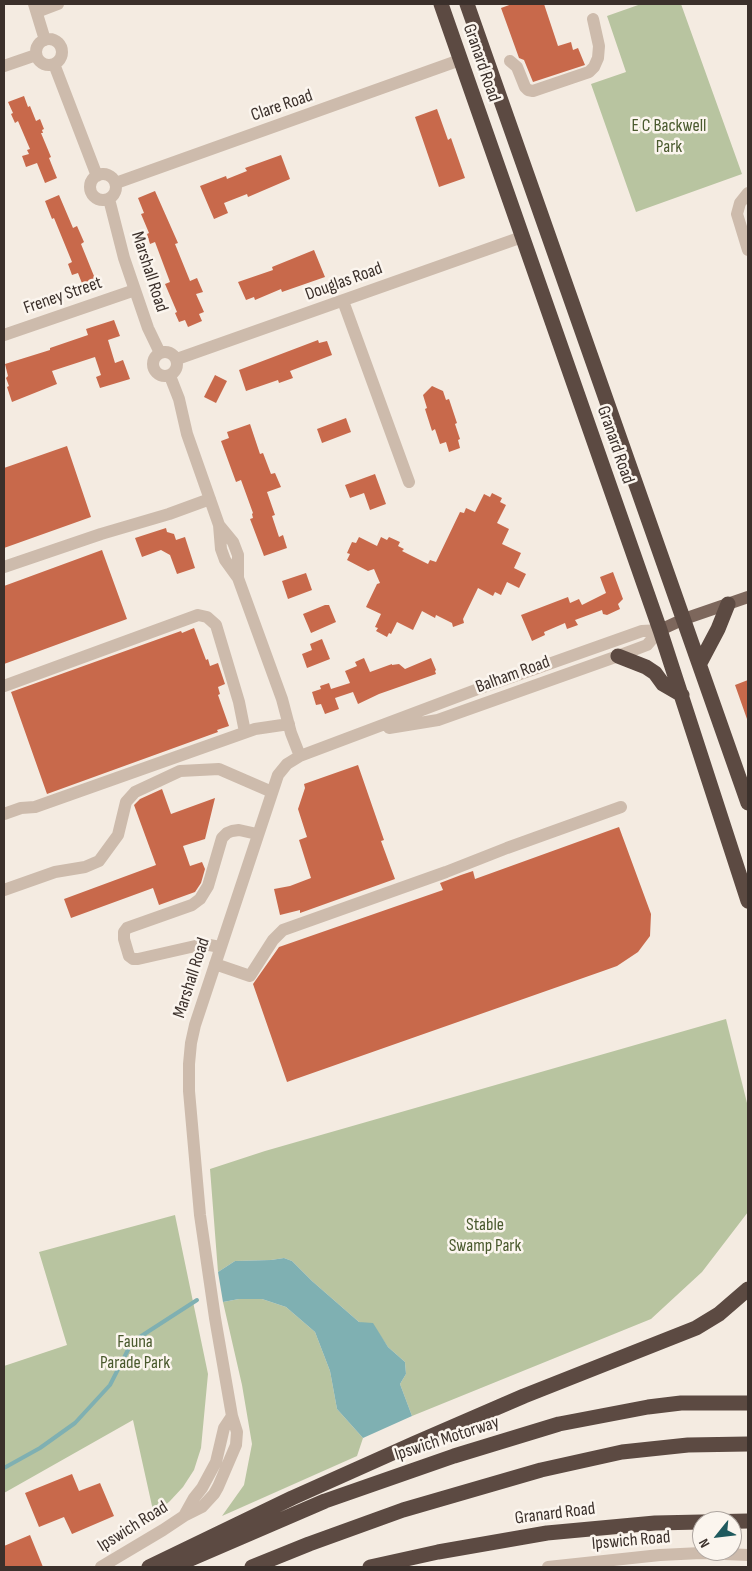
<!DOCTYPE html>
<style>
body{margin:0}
#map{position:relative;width:752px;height:1571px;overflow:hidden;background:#f4ebe1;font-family:"Sofia Sans Condensed",sans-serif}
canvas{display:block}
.frame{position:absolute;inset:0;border:5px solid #3b302b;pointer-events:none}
.north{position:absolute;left:692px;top:1511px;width:50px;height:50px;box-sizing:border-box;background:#fbf5ee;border:1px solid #aea6a0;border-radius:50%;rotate:241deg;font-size:14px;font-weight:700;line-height:20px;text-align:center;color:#3b302b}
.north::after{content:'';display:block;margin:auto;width:18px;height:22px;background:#1f5a5e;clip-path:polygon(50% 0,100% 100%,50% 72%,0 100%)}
</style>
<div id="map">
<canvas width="752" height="1571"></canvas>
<div class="frame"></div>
<div class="north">N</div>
</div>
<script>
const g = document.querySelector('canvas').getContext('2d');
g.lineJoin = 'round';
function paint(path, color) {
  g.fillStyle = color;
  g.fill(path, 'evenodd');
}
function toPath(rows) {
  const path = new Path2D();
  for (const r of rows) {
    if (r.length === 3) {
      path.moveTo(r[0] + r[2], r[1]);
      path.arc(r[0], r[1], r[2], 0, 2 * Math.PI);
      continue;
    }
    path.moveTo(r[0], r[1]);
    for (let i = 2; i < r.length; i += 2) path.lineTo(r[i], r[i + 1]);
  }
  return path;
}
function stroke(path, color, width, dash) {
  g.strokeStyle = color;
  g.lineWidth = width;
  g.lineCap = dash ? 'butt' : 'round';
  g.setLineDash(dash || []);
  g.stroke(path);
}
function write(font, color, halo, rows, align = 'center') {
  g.font = font + ' "Sofia Sans Condensed",sans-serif';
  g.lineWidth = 5;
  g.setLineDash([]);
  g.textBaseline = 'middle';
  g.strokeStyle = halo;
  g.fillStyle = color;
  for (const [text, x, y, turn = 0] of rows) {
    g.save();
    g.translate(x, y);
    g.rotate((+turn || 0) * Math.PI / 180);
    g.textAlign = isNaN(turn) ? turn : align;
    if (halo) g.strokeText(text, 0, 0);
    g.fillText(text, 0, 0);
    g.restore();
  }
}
const green = toPath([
 [641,4,681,4,742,174,636,212,591,84,626,72,607,16],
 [726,1019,748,1107,748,1212,702,1272,651,1319,412,1416,400,1384,406,1374,405,1362,388,1347,375,1328,359,1322,312,1281,292,1261,284,1258,271,1260,235,1261,218,1272,210,1169,265,1151],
 [175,1215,208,1374,201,1448,194,1470,183,1487,170,1501,154,1515,133,1420,4,1493,4,1366,67,1345,39,1252],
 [239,1299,262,1299,286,1307,315,1332,330,1371,337,1409,363,1438,357,1456,222,1516,244,1485,252,1444,242,1385,223,1302]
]);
const water = toPath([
 [284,1258,292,1261,312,1281,359,1322,373,1323,388,1347,405,1362,406,1374,400,1384,412,1416,363,1438,337,1409,330,1371,315,1332,286,1307,262,1299,239,1299,223,1302,218,1272,235,1261,271,1260]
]);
const stream = toPath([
 [4,1468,40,1448,75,1423,110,1385,132,1342,197,1300]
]);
const building = toPath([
 [512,4,544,4,558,46,571,42,573,50,578,48,585,65,533,82,524,60,519,58,501,8],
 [24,96,28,107,30,106,36,121,40,119,44,129,42,130,43,133,41,133,51,157,49,158,57,178,45,183,37,163,26,167,22,156,29,154,27,150,30,149,18,121,15,123,11,114,13,113,8,102],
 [437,109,448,140,451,138,465,178,439,187,415,117],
 [281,155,290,179,248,197,247,194,224,203,228,213,214,219,200,186,226,176,227,179,247,171,245,168],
 [155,191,178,243,175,244,190,281,197,278,203,292,196,294,204,312,199,314,202,321,188,327,185,320,179,322,175,313,177,312,165,284,170,282,155,242,150,244,147,234,149,233,141,214,144,213,138,198],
 [59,195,73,228,77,226,84,242,81,244,96,281,83,286,78,273,72,275,68,264,72,262,54,218,52,219,45,201],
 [314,250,325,277,282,292,281,289,255,300,254,297,246,300,238,282,273,270,272,267],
 [114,320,120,336,108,340,115,363,123,360,130,379,100,388,96,377,101,375,95,357,52,371,57,384,12,402,7,387,9,386,6,378,8,376,5,364,50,350,50,348,88,335,86,329],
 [318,340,319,343,327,341,332,355,290,371,293,378,279,383,278,380,246,391,239,370],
 [215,375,227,381,216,403,204,397],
 [432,386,443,391,446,400,449,399,457,423,455,424,460,439,458,440,460,448,449,452,446,442,440,444,435,429,432,431,425,409,427,408,423,395],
 [346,418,351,432,322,443,317,429],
 [250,424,260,454,263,453,271,474,275,473,281,487,267,492,275,515,272,516,279,537,283,535,287,548,264,556,250,519,253,518,252,514,253,513,241,480,236,482,221,441,229,438,227,432],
 [67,446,91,517,4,548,4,468],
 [375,474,386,504,370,510,364,493,350,498,345,485],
 [492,493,502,498,500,502,506,505,497,523,509,529,502,544,521,553,514,568,526,574,519,588,507,582,501,595,495,592,493,596,478,588,463,619,464,623,453,627,452,623,436,615,435,618,422,611,413,630,397,622,391,634,389,633,387,637,376,631,378,628,375,627,381,614,366,607,377,584,380,583,374,569,368,571,347,560,350,554,347,553,352,542,356,543,359,537,377,546,381,537,387,540,389,537,400,542,398,546,404,549,402,551,428,564,430,560,436,562,460,512,464,513,466,508,475,512,484,494,490,497],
 [166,528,167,532,174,534,176,540,185,537,195,568,177,574,170,555,161,550,142,557,135,538],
 [102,550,127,619,4,664,4,586],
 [613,572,623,599,618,604,620,609,607,615,603,614,602,610,575,620,578,625,567,629,565,623,544,632,545,635,532,641,521,615,568,597,570,603,579,599,582,605,606,593,600,577],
 [306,573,312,590,288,599,282,581],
 [325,605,329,605,336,622,311,633,303,614],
 [194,628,206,660,208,659,210,666,218,663,225,684,218,687,220,694,218,695,229,726,217,730,218,732,47,794,11,692,181,631,182,633],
 [322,639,330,659,307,668,302,654,312,650,310,644],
 [364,658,370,672,392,664,392,665,399,664,405,669,431,658,436,670,435,671,436,674,379,694,358,704,353,692,335,698,339,709,325,714,321,704,316,705,312,692,321,689,320,686,329,683,331,689,350,683,345,671,357,666,355,662],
 [748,680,748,719,747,719,735,685],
 [358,765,384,840,381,841,395,879,300,913,300,910,280,915,274,889,290,886,311,878,299,840,307,837,298,809,305,788,304,784],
 [162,789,171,814,215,798,205,839,183,846,190,866,202,862,205,869,201,883,195,892,159,905,153,888,71,918,64,899,156,865,134,805,140,799],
 [619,827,651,914,650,936,638,952,617,966,603,971,287,1082,253,984,279,947,443,890,440,883,461,875,473,871,475,879],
 [72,1474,79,1491,100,1483,114,1516,72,1534,64,1517,39,1527,25,1493],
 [30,1535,43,1567,4,1567,4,1546]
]);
const minor = toPath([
 [34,4,45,40],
 [37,12,58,4],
 [49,52,13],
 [510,61,517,67,525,87,528,90,533,91,589,72,594,67,598,58,599,46,593,19],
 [54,64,97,176],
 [4,66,36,55],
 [103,187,13],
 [116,183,460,60],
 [748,193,740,203,737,214,748,250],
 [109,199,124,258,148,328,160,353],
 [343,301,409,482],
 [4,335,135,290],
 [165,364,12],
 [177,359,522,237],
 [170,376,179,399,187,434,219,525,221,549,225,560,238,578,282,699,291,733,300,756],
 [219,525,233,542,238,555,238,578],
 [4,567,101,534,169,514,210,499],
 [4,686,198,615,207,617,216,625,239,702,245,732],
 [389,728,438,720,618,656,647,645,660,630],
 [4,814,21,808,35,807,255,729,289,724],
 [4,890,55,872,85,867,99,861,118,835,126,802,135,792,180,771,219,769,272,792],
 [220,947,204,944,138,959,133,959,129,956,124,939,124,932,127,928,192,905,200,899,208,886,222,838,227,833,232,831,239,830,257,834],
 [215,964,250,976,273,940,283,930,446,872,507,848,621,807],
 [184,1516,194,1498,202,1488,216,1462,224,1428,232,1416],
 [101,1567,163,1530,184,1516,202,1507,214,1494,218,1487,236,1445,237,1432,232,1416,215,1318,200,1215,189,1091,189,1064,191,1043,195,1025,278,775,287,764,300,756,478,689,642,631,660,630],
 [548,1567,660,1555,701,1553,748,1555]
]);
const major = toPath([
 [660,630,684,619,748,597]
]);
const highway = toPath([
 [441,4,660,630,748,901],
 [467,4,748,803],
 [618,656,646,667,655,673,663,684,682,695],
 [700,663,718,629,728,604],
 [149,1567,292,1498,415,1443,524,1396,696,1328,719,1314,748,1289],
 [172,1567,325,1501,454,1456,559,1424,648,1407,681,1403,748,1403],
 [252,1567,309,1544,403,1510,541,1470,622,1452,688,1445,748,1444],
 [370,1567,438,1552,547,1533,655,1523,748,1521]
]);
const streetNames = [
 ["Granard Road",481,63,71],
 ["Clare Road",282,106,-19],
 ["Marshall Road",149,272,72],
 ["Douglas Road",344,282,-20],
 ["Freney Street",63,296,-19],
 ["Granard Road",615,445,71],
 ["Balham Road",513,675,-20],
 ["Marshall Road",192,978,-72],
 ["Ipswich Motorway",447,1439,-18],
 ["Granard Road",555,1514,-7],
 ["Ipswich Road",133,1527,-32],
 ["Ipswich Road",631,1541,-5]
];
const parkNames = [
 ["E C Backwell",669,126],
 ["Park",669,147],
 ["Stable",485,1225],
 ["Swamp Park",485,1246],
 ["Fauna",135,1342],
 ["Parade Park",135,1363]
];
paint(green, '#b8c4a0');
paint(water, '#7fb0b2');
stroke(stream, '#7fb0b2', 4);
paint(building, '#c8694b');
stroke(minor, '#cdbbac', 12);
stroke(major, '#7d675c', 12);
stroke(highway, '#5c4a42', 15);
write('18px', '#3b302b', '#fbf5ee', streetNames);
write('18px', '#4a5a2e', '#fbf5ee', parkNames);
</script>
